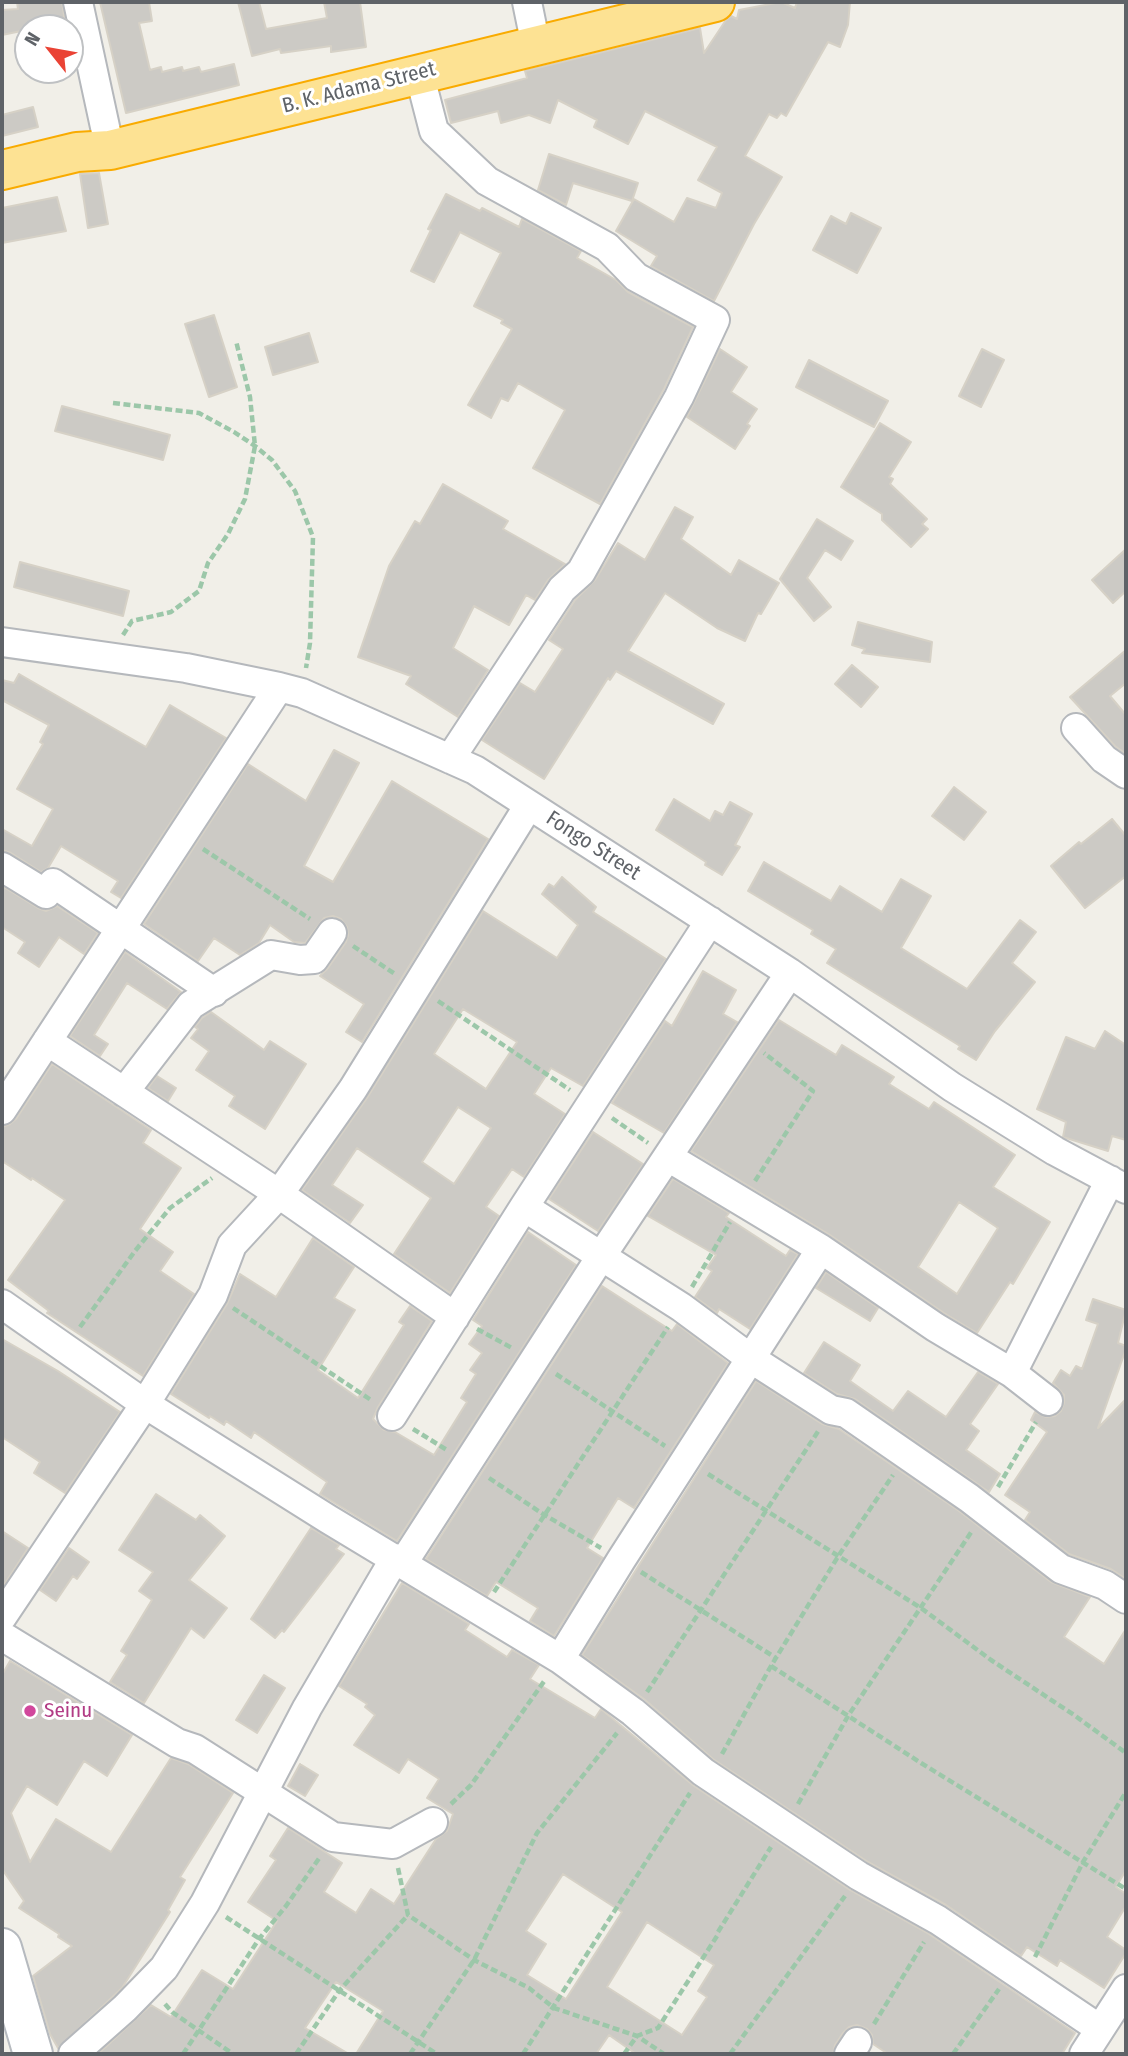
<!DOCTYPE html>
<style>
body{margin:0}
#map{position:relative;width:1128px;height:2056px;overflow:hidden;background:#f1efe8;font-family:"Fira Sans Condensed",sans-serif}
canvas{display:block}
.frame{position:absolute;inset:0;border:4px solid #5f6368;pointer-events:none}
.north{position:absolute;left:14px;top:14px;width:70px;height:70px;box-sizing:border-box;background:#fff;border:2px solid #bfc1c3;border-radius:50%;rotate:301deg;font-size:19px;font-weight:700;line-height:28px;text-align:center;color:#5f6368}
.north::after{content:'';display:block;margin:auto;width:24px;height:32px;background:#ea4335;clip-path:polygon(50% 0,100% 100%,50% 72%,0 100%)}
</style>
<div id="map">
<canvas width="1128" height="2056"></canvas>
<div class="frame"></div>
<div class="north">N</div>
</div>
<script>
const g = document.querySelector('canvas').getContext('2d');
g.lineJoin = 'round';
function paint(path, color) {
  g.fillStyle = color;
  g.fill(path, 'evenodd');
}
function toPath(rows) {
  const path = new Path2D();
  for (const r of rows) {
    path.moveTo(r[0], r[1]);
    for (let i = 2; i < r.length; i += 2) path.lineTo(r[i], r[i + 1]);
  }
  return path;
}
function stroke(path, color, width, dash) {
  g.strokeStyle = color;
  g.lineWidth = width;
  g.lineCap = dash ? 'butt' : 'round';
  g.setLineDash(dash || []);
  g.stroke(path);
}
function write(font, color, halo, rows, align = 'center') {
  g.font = font + ' "Fira Sans Condensed",sans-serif';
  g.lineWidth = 6;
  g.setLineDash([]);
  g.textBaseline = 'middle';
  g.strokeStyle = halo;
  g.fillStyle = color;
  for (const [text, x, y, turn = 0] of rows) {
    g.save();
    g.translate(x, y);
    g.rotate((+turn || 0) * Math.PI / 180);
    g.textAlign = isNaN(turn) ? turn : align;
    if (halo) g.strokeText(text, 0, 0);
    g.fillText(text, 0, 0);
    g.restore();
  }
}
const building = toPath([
 [17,2,62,2,65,22,2,35,2,10,18,9,17,2],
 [100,2,149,2,152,21,139,23,150,70,161,67,162,72,182,67,183,71,199,67,201,72,234,64,239,85,126,113,100,2],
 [238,2,259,2,266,29,327,18,324,2,360,2,366,47,331,52,331,46,281,53,280,49,252,56,238,2],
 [781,2,795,8,797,2,850,2,848,25,840,47,828,42,786,116,781,113,777,118,769,114,745,156,782,177,754,224,714,301,651,266,657,256,616,231,634,199,674,222,687,198,716,208,722,193,698,180,717,147,645,111,628,144,594,127,597,120,558,100,550,123,529,115,501,123,498,111,451,123,445,100,527,78,525,71,700,28,704,53,726,20,731,16,737,19,739,10,781,2],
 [33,107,38,127,2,136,2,115,33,107],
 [549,154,638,183,632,201,573,183,566,205,538,190,549,154],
 [99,173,108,224,88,228,80,174,99,173],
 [446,194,480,211,482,208,519,227,522,219,581,251,577,258,616,280,628,292,693,327,664,389,600,504,533,468,565,410,518,383,508,401,501,398,491,418,468,405,512,329,501,323,503,320,474,306,501,253,460,232,434,282,411,271,431,230,428,229,446,194],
 [57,197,66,231,2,243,2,208,57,197],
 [851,213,881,228,857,273,813,250,831,216,846,224,851,213],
 [214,315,237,387,209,397,185,324,214,315],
 [309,333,318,362,273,375,265,347,309,333],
 [720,349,747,367,731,392,757,409,747,424,750,426,735,449,687,417,720,349],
 [982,349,1004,360,981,407,959,396,982,349],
 [809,360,888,401,874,427,796,387,809,360],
 [62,406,170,435,163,460,55,431,62,406],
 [880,423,911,442,889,477,893,479,890,484,927,519,922,524,928,529,911,547,882,520,882,514,841,487,880,423],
 [443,484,508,521,503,529,565,564,548,580,535,600,526,595,509,625,474,606,453,648,488,670,458,717,406,684,411,676,358,657,389,566,415,521,420,524,443,484],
 [675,507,693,517,681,539,731,575,739,560,779,583,761,614,758,613,745,641,717,628,665,593,628,651,724,704,713,724,616,671,610,680,608,678,544,779,482,740,520,683,535,692,563,649,549,640,575,600,595,580,618,543,645,560,675,507],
 [817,519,853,541,841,560,825,550,807,578,831,607,814,621,780,579,817,519],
 [1126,549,1126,591,1113,603,1092,580,1126,549],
 [20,562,129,591,123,616,14,587,20,562],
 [858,622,932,642,930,662,862,653,865,649,852,645,858,622],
 [1126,650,1126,683,1110,696,1126,715,1126,754,1115,746,1070,697,1126,650],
 [852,665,878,687,861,707,835,684,852,665],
 [19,674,146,747,170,705,226,738,121,898,111,892,118,881,61,846,48,868,41,872,11,853,2,850,2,829,32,846,53,809,17,789,43,744,40,742,49,725,2,700,2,680,14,683,19,674],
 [334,750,359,763,304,866,333,882,392,781,488,839,362,1042,346,1032,364,1004,320,976,328,968,346,942,348,935,347,927,341,919,333,916,324,918,305,943,294,942,270,925,259,943,240,955,214,938,198,961,144,924,248,764,306,801,334,750],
 [954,787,986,812,964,840,932,816,954,787],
 [674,799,710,821,715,811,723,815,730,802,752,814,735,845,740,847,722,875,705,865,706,862,656,830,674,799],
 [1112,819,1126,836,1126,876,1085,908,1051,866,1079,842,1081,844,1112,819],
 [764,862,831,901,840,886,882,912,901,879,931,896,901,948,967,989,1020,920,1036,932,1012,963,1035,982,995,1031,976,1060,958,1049,960,1046,827,963,836,949,811,934,813,930,748,891,764,862],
 [562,877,596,907,593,912,666,959,583,1086,551,1068,534,1094,565,1114,524,1177,512,1169,486,1207,499,1216,450,1293,394,1254,431,1198,357,1148,332,1185,363,1205,350,1223,302,1190,367,1098,483,911,557,958,578,925,542,894,549,884,554,887,562,877],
 [463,1009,517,1042,486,1089,434,1054,463,1009],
 [458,1107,491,1128,454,1184,422,1162,458,1107],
 [2,886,38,908,46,911,57,906,98,933,84,954,59,937,39,967,18,953,25,942,2,927,2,886],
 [125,952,181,992,167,1009,127,983,94,1035,108,1044,100,1056,70,1036,125,952],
 [703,971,736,990,723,1014,737,1022,664,1133,612,1103,665,1021,672,1026,703,971],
 [211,1012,264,1050,270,1041,306,1064,265,1129,229,1106,235,1096,196,1070,209,1051,191,1038,198,1029,195,1027,202,1018,211,1012],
 [779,1020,836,1055,842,1045,894,1077,889,1084,929,1109,934,1102,1015,1155,993,1187,1050,1222,1013,1284,1010,1282,977,1333,944,1313,830,1235,691,1151,779,1020],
 [959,1202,998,1228,957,1294,918,1267,959,1202],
 [1105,1031,1126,1045,1126,1140,1112,1136,1108,1151,1063,1137,1066,1122,1037,1109,1066,1037,1095,1049,1105,1031],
 [52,1064,151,1130,143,1143,181,1168,140,1229,173,1252,160,1271,194,1294,143,1376,47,1313,49,1311,8,1280,65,1200,32,1178,31,1180,2,1161,2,1127,10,1124,16,1119,52,1064],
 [157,1076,176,1088,168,1101,148,1088,157,1076],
 [593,1132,643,1164,598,1231,549,1199,593,1132],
 [673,1179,729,1213,726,1217,786,1256,790,1250,798,1254,750,1329,719,1309,717,1313,695,1297,712,1271,707,1268,716,1255,648,1216,673,1179],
 [528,1232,576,1265,397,1541,320,1494,327,1482,254,1432,251,1438,226,1421,224,1425,210,1416,209,1418,171,1394,227,1304,240,1274,276,1297,313,1238,354,1267,334,1298,355,1310,318,1370,358,1398,404,1325,399,1322,410,1306,432,1321,378,1407,373,1419,384,1430,395,1432,434,1455,467,1402,461,1398,476,1374,470,1370,482,1353,469,1344,482,1326,473,1320,528,1232],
 [826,1272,878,1308,870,1321,816,1288,826,1272],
 [602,1286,672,1331,677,1324,728,1363,634,1508,618,1498,587,1548,603,1558,554,1636,530,1621,538,1608,496,1582,487,1596,426,1559,602,1286],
 [1093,1299,1126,1310,1118,1343,1126,1346,1126,1349,1098,1428,1126,1399,1126,1579,1111,1569,1069,1554,1025,1520,1030,1512,1005,1495,1047,1432,1031,1420,1035,1412,1046,1417,1055,1416,1061,1411,1064,1403,1064,1395,1053,1383,1061,1370,1070,1376,1076,1366,1082,1369,1098,1324,1086,1320,1093,1299],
 [2,1339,58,1371,120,1412,65,1493,34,1473,40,1462,2,1437,2,1339],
 [824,1342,860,1365,850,1381,893,1411,908,1391,946,1417,978,1372,998,1384,970,1424,979,1431,966,1450,1000,1474,989,1492,855,1399,837,1394,804,1373,824,1342],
 [756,1381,822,1424,839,1429,959,1511,1051,1582,1090,1597,1064,1637,1104,1664,1126,1629,1126,1870,1116,1887,1126,1894,1126,1906,1107,1937,1126,1950,1126,1953,1104,1988,1060,1960,1057,1966,1027,1947,1021,1956,946,1905,868,1862,713,1759,644,1699,582,1655,756,1381],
 [156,1494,196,1520,200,1515,225,1536,189,1580,227,1608,204,1638,191,1628,144,1703,110,1682,127,1655,121,1651,152,1600,139,1591,153,1572,119,1550,156,1494],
 [311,1528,339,1545,336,1549,344,1554,284,1632,282,1630,275,1638,251,1619,311,1528],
 [2,1531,28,1548,2,1588,2,1531],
 [69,1548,89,1562,77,1579,73,1576,56,1601,40,1590,69,1548],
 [402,1583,469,1624,465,1630,507,1657,512,1650,539,1665,530,1679,595,1718,601,1709,694,1786,850,1890,929,1934,1075,2033,1062,2054,888,2054,873,2044,872,2035,867,2029,857,2025,849,2027,843,2033,835,2045,833,2054,636,2054,609,2035,596,2054,356,2054,383,2011,336,1982,305,2028,349,2054,98,2054,151,2005,171,2017,202,1970,233,1989,277,1921,248,1902,276,1860,270,1856,288,1828,342,1863,324,1892,356,1913,371,1889,394,1904,436,1839,447,1831,453,1814,427,1798,439,1779,408,1759,399,1773,354,1745,375,1715,365,1707,367,1704,339,1686,402,1583],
 [563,1874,622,1912,566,1999,527,1975,546,1944,526,1931,563,1874],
 [647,1922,714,1965,698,1991,707,1997,682,2035,607,1987,647,1922],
 [10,1661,132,1735,107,1776,84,1761,57,1805,27,1786,11,1813,30,1862,56,1819,111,1852,171,1758,188,1764,233,1793,180,1877,185,1880,168,1910,170,1912,122,1988,58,2048,50,2034,33,1976,72,1946,58,1937,59,1934,19,1908,24,1901,2,1869,2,1675,10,1661],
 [264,1675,285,1688,257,1733,236,1720,264,1675],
 [300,1764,318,1775,305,1796,288,1786,300,1764]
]);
const path = toPath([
 [113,403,199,413,234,432,255,446,272,460,295,491,313,537,310,643,306,668],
 [123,635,132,621,171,612,199,591,208,563,228,534,245,499,255,446,250,397,236,341],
 [203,849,310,919],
 [353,946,395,974],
 [438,1001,570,1090],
 [612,1118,648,1143],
 [755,1181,813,1091,764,1053],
 [692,1287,730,1222],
 [233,1308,371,1400],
 [80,1327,135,1251,170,1208,212,1178],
 [477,1329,512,1348],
 [556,1374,665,1446],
 [413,1429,447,1450],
 [708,1474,921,1608,991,1660,1074,1715,1126,1753],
 [489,1478,543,1514,601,1548],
 [998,1487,1036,1422],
 [641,1572,776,1658],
 [494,1592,668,1327],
 [771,1666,921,1763,1126,1889],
 [647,1692,819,1430],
 [722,1754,771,1666,839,1555,893,1475],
 [451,1804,471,1785,545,1680],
 [798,1804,848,1716,972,1531],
 [398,1868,408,1915,474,1960,529,1988,554,2008,637,2036,664,2054],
 [226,1917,437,2054],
 [718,1932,771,1847],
 [1035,1957,1083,1862,1126,1792],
 [165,2004,172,2012,233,2054],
 [874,2024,924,1942],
 [183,2054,259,1939,286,1906,320,1857],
 [296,2054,339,1991,408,1915],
 [410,2054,474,1960,537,1833,617,1733],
 [523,2054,690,1793],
 [624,2054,637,2036,658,2028,717,1936],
 [730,2054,845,1896],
 [953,2054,999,1989]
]);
const street = toPath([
 [78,2,110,150],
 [527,2,536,46],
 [419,73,434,131,487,181,607,247,636,277,715,320,679,397,581,572,562,589,450,759],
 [2,642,186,668,279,687,302,693,475,770,790,973,952,1087,1055,1151,1126,1189],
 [1076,728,1104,759,1126,774],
 [2,867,46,894,53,883,214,992],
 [47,1041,279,1194,455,1317],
 [124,1092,191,1005,271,955,300,960,314,959,332,933],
 [2,1110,279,687],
 [668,1157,821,1249,935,1327,1012,1373],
 [524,1207,681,1307,750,1358,831,1410,846,1413,969,1498,1061,1569,1105,1585,1126,1599],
 [2,1304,145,1404,328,1519,560,1659,633,1712,703,1772,859,1876,938,1920,1100,2029],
 [1048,1401,1012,1373,1110,1180],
 [392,1416,524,1207,710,921],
 [403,1563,600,1258,790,973],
 [2,1617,145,1404,213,1295,232,1245,279,1194,353,1089,529,805],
 [2,1636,177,1743,195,1749,333,1837,393,1844,433,1822],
 [560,1659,621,1560,821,1249],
 [73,2054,125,2008,164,1968,205,1903,307,1708,395,1558],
 [849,2054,857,2042],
 [1084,2054,1126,1989]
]);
const secondary = toPath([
 [2,1948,33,2054]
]);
const highway = toPath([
 [2,170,77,152,110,150,715,2]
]);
const markers = [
 [30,1711,7,"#d1479c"]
];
const streetNames = [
 ["B. K. Adama Street",359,88,-14],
 ["Fongo Street",593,846,33]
];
const hotelNames = [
 ["Seinu",44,1711]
];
paint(building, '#cccac5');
stroke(building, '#d6d1c6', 2);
stroke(street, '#b5b8bc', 32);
stroke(secondary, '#b6babf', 42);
stroke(highway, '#f9ab00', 42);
stroke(path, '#9cc7a9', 4.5, [7, 3.5]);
stroke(street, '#fff', 28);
stroke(secondary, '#fff', 38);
stroke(highway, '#fde293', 38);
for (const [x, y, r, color] of markers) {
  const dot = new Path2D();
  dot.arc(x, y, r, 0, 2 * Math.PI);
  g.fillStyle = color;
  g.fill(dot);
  stroke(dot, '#fff', 2.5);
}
write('21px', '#5f6368', '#fff', streetNames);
write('21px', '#b23c85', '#fff', hotelNames, 'left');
</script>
